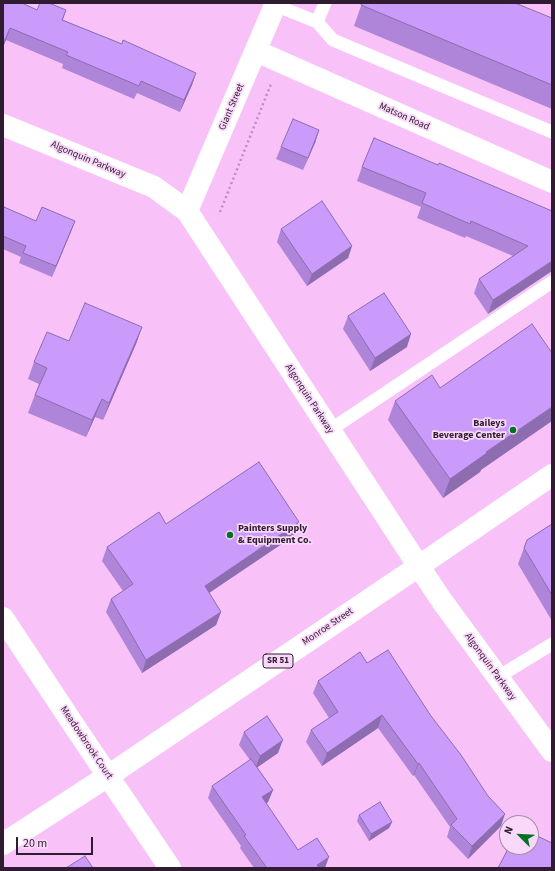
<!DOCTYPE html>
<style>
body{margin:0}
#map{position:relative;width:555px;height:871px;overflow:hidden;background:#f8c2f8;font-family:"Source Sans 3",sans-serif}
canvas{display:block}
.frame{position:absolute;inset:0;border:4px solid #2f1c30;pointer-events:none}
.north{position:absolute;left:499px;top:815px;width:40px;height:40px;box-sizing:border-box;background:#f9d8f9;border:1px solid #a88da9;border-radius:50%;rotate:294deg;font-size:11px;font-weight:700;line-height:16px;text-align:center;color:#2f1c30}
.north::after{content:'';display:block;margin:auto;width:14px;height:18px;background:#037122;clip-path:polygon(50% 0,100% 100%,50% 72%,0 100%)}
.scale{position:absolute;left:16px;top:837px;width:77px;height:18px;box-sizing:border-box;border:2px solid #2f1c30;border-top:0;padding-left:5px;font-size:12px;line-height:14px;white-space:nowrap;color:#2f1c30;-webkit-text-stroke:3px #f9d8f9;paint-order:stroke}
</style>
<div id="map">
<canvas width="555" height="871"></canvas>
<div class="frame"></div>
<div class="north">N</div>
<div class="scale">20 m</div>
</div>
<script>
const g = document.querySelector('canvas').getContext('2d');
g.lineJoin = 'round';
function toPath(rows) {
  const path = new Path2D();
  for (const r of rows) {
    path.moveTo(r[0], r[1]);
    for (let i = 2; i < r.length; i += 2) path.lineTo(r[i], r[i + 1]);
  }
  return path;
}
function stroke(path, color, width, dash) {
  g.strokeStyle = color;
  g.lineWidth = width;
  g.lineCap = dash ? 'butt' : 'round';
  g.setLineDash(dash || []);
  g.stroke(path);
}
function paint(path, color) {
  g.fillStyle = color;
  g.fill(path, 'evenodd');
}
function write(font, color, halo, rows, align = 'center') {
  g.font = font + ' "Source Sans 3",sans-serif';
  g.lineWidth = 3.5;
  g.setLineDash([]);
  g.textBaseline = 'middle';
  g.strokeStyle = halo;
  g.fillStyle = color;
  for (const [text, x, y, turn = 0] of rows) {
    g.save();
    g.translate(x, y);
    g.rotate((+turn || 0) * Math.PI / 180);
    g.textAlign = isNaN(turn) ? turn : align;
    if (halo) g.strokeText(text, 0, 0);
    g.fillText(text, 0, 0);
    g.restore();
  }
}
const path = toPath([
 [220,212,271,84]
]);
const service = toPath([
 [275,5,317,22,333,40,552,132],
 [317,22,325,3],
 [330,430,552,282],
 [498,677,552,644]
]);
const minor = toPath([
 [256,51,552,182],
 [3,125,154,187,187,211,414,559,442,601,552,751],
 [187,211,276,3],
 [3,618,77,730,170,868]
]);
const primary = toPath([
 [3,844,108,776,419,566,552,475]
]);
const wall = toPath([
 [3,3,37,10,66,10,63,20,122,44,196,73,192,85,180,112,137,93,134,99,62,68,63,64,6,40,3,47],
 [362,3,552,18,552,109,354,26],
 [319,130,315,143,303,170,276,159,281,147],
 [438,165,552,211,488,314,474,293,479,279,513,256,466,236,465,238,417,218,421,207,357,181,362,167],
 [3,210,36,221,75,221,52,277,19,263,21,257,3,249],
 [281,229,352,246,348,258,307,286,277,242],
 [348,316,407,347,370,371,343,329],
 [142,327,136,344,103,420,95,417,86,437,28,413,39,384,28,379,34,362,69,341],
 [395,401,481,470,480,472,443,498,388,420],
 [166,524,295,535,209,593,221,612,216,625,142,673,106,612,111,599,123,591,102,561,107,547],
 [552,524,552,621,518,564,527,540],
 [367,663,501,826,468,859,447,837,450,827,414,775,413,776,378,728,322,766,306,742,311,730,329,718,313,693,318,681],
 [244,732,278,753,257,767,273,790,268,802,266,804,298,850,325,868,254,868,240,848,241,846,208,798,212,786,250,760,239,745],
 [359,815,392,822,389,828,369,841,357,821]
]);
const shadedWall = toPath([
 [10,28,6,40,3,47,5,40],
 [196,73,192,85,180,112,184,100],
 [319,130,315,143,303,170,308,158],
 [75,221,71,232,52,277,56,266],
 [352,246,348,258,307,286,312,274],
 [552,261,552,271,488,314,493,300],
 [142,327,136,344,103,420,109,403],
 [411,334,407,347,370,371,375,358],
 [102,399,95,417,86,437,92,420],
 [552,407,552,421,481,470,480,472,443,498,450,479,486,452],
 [299,522,295,535,200,599,205,586],
 [221,612,216,625,142,673,146,660],
 [382,715,378,728,322,766,327,753],
 [283,740,278,753,255,769,260,756],
 [419,763,414,775,413,776,418,764],
 [273,790,268,802,257,810,262,797],
 [505,814,501,826,468,859,472,846],
 [392,822,389,828,369,841,371,834],
 [329,857,325,868,316,868,317,865]
]);
const building = toPath([
 [3,3,22,3,37,10,40,3,49,3,66,10,62,20,122,44,123,40,196,73,184,100,141,81,139,86,66,55,68,52,10,28,5,40,3,40,3,3],
 [362,3,515,3,552,18,552,85,361,5,362,3],
 [293,119,319,130,308,158,281,147,293,119],
 [374,138,438,165,439,163,552,211,552,261,493,300,479,279,528,246,471,221,470,224,422,203,426,193,362,167,374,138],
 [322,201,352,246,312,274,281,229,322,201],
 [4,207,36,221,42,207,75,221,56,266,23,253,26,246,3,236,3,210,4,207],
 [384,293,411,334,375,358,348,316,384,293],
 [85,303,142,327,109,403,102,399,92,420,35,395,47,368,34,362,47,332,69,341,85,303],
 [532,324,552,353,552,407,486,452,487,453,450,479,395,401,432,375,440,388,532,324],
 [259,462,299,522,205,586,221,612,146,660,111,599,133,584,107,547,159,512,166,524,259,462],
 [552,524,552,595,524,548,527,540,552,524],
 [388,650,431,716,461,755,488,796,505,814,472,846,451,825,457,819,419,763,418,764,382,715,327,753,311,730,338,712,318,681,360,652,367,663,388,650],
 [267,716,283,740,260,756,244,732,267,716],
 [251,759,273,790,262,797,298,850,317,838,329,857,317,865,319,868,267,868,244,836,246,835,212,786,251,759],
 [380,802,392,822,371,834,359,815,380,802],
 [531,833,552,843,552,868,498,868,509,847,531,847,531,833],
 [85,856,93,868,66,868,85,856]
]);
const markers = [
 [513,430,4,"#037122"],
 [230,535,4,"#037122"]
];
const shields = [
 [278,661,30]
];
const shieldNames = [
 ["SR 51",278,661]
];
const streetNames = [
 ["Giant Street",232,107,-67],
 ["Matson Road",404,117,24],
 ["Algonquin Parkway",88,160,23],
 ["Algonquin Parkway",309,399,57],
 ["Monroe Street",328,627,-34],
 ["Algonquin Parkway",490,667,54],
 ["Meadowbrook Court",86,743,56]
];
const poiNames = [
 ["Baileys",505,424],
 ["Beverage Center",505,436],
 ["Painters Supply",238,529,"left"],
 ["& Equipment Co.",238,541,"left"]
];
stroke(path, '#bb8fbb', 2.5, [2, 3]);
stroke(service, '#fff', 13);
stroke(minor, '#fff', 22);
stroke(primary, '#fff', 22);
paint(wall, '#ae85d8');
paint(shadedWall, '#8d6cb0');
paint(building, '#ca9bfb');
stroke(building, '#8d6cb0', 1);
for (const [x, y, r, color] of markers) {
  const dot = new Path2D();
  dot.arc(x, y, r, 0, 2 * Math.PI);
  g.fillStyle = color;
  g.fill(dot);
  stroke(dot, '#f9d8f9', 1.5);
}
for (const [x, y, w] of shields) {
  const box = new Path2D();
  box.roundRect(x - w / 2, y - 7, w, 14, 3);
  g.fillStyle = '#f9d8f9';
  g.fill(box);
  stroke(box, '#2f1c30', 1);
}
write('bold 9px', '#2f1c30', null, shieldNames);
write('10px', '#2f1c30', '#f9d8f9', streetNames);
write('bold 10px', '#2f1c30', '#f9d8f9', poiNames, 'right');
</script>
